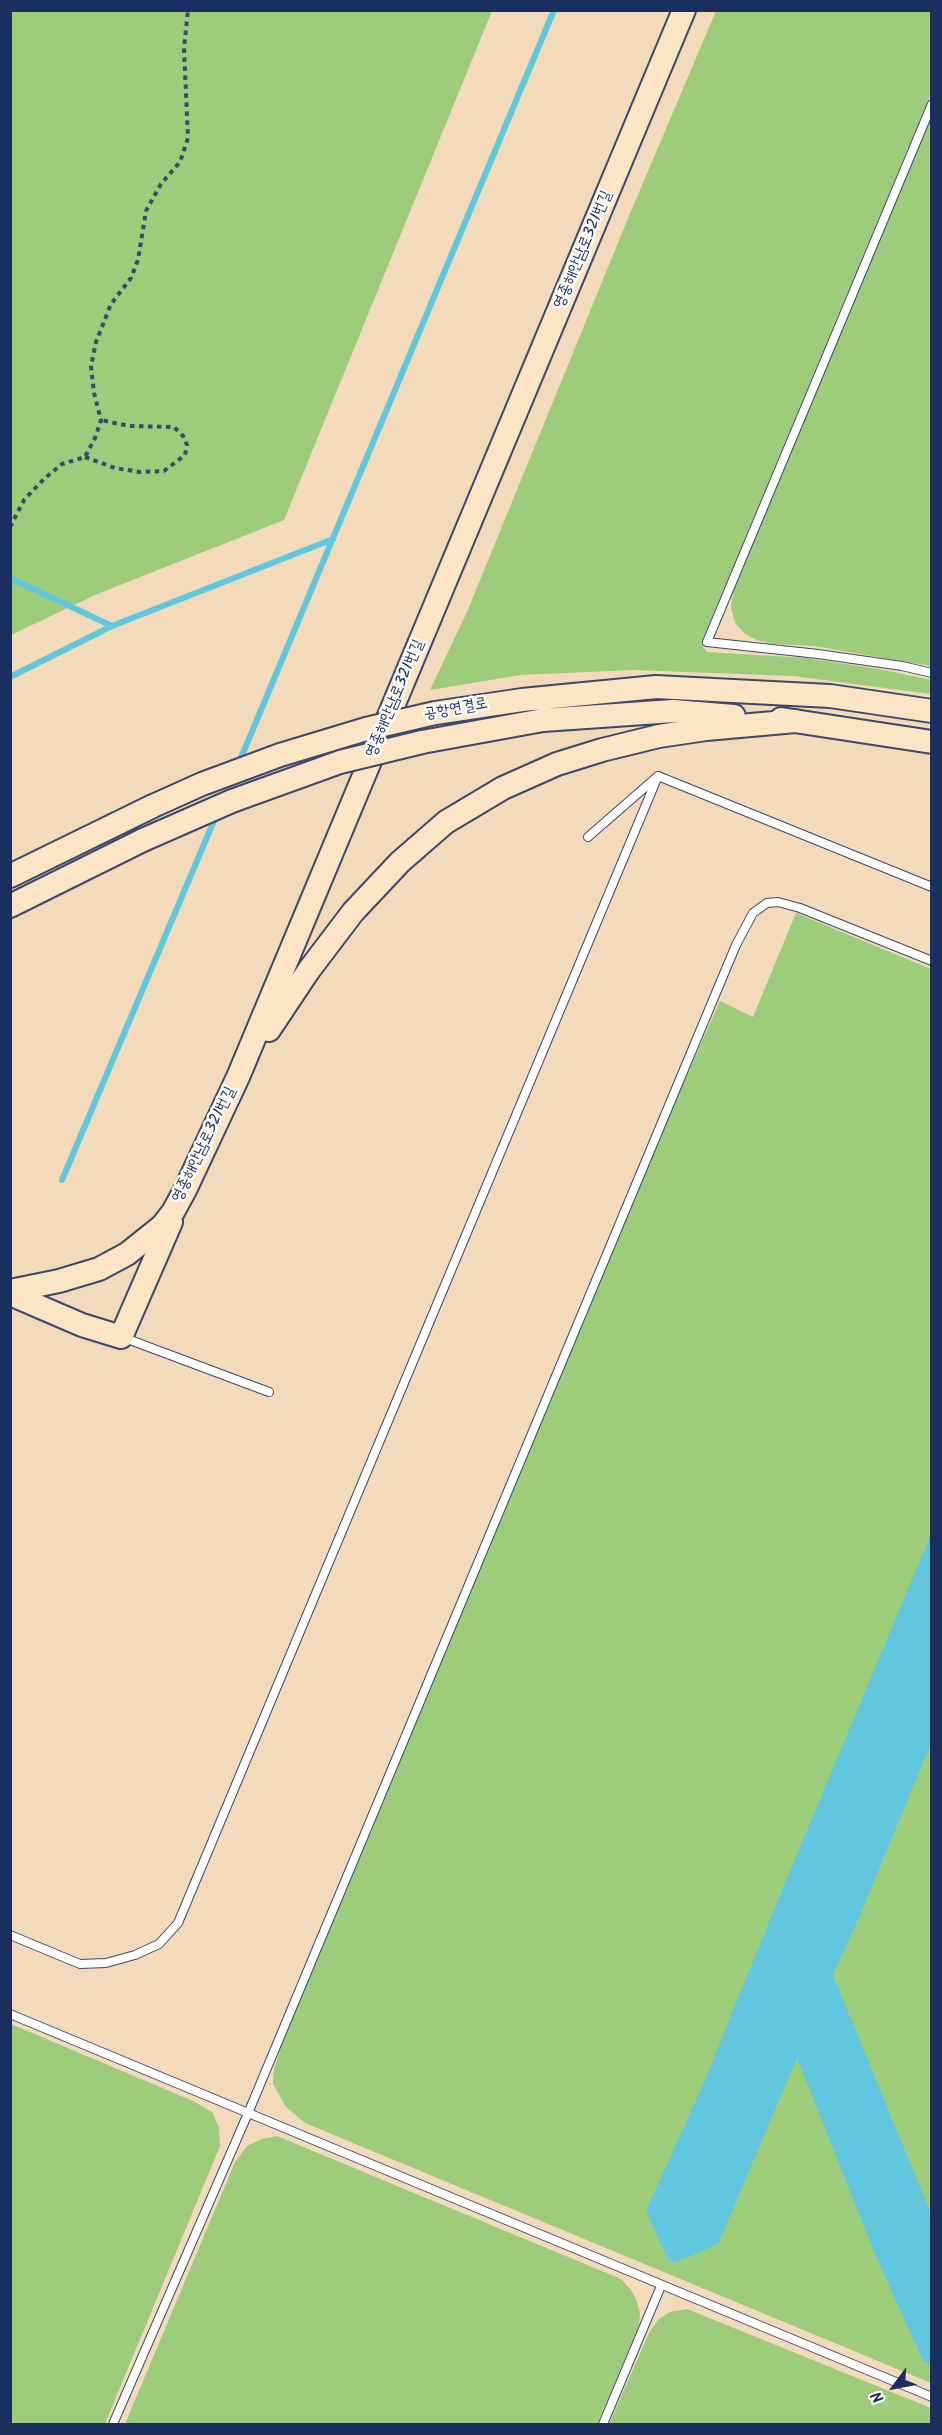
<!DOCTYPE html>
<meta charset="utf-8">
<style>
body{margin:0}
#map{position:relative;width:942px;height:2435px;overflow:hidden;background:#f2daba;font-family:Kalam,sans-serif}
canvas{display:block}
.frame{position:absolute;inset:0;border:12px solid #1b2f5e;pointer-events:none}
.north{position:absolute;left:864px;top:2357px;width:60px;height:60px;-webkit-text-stroke:4px #fdfcf7;paint-order:stroke;rotate:238deg;font-size:16px;font-weight:700;line-height:24px;text-align:center;color:#1b2f5e}
.north::after{content:'';display:block;margin:auto;width:21px;height:27px;background:#1b2f5e;clip-path:polygon(50% 0,100% 100%,50% 72%,0 100%)}
</style>
<div id="map">
<canvas width="942" height="2435"></canvas>
<div class="frame"></div>
<div class="north">N</div>
</div>
<script>
const g = document.querySelector('canvas').getContext('2d');
g.lineJoin = 'round';
function paint(path, color) {
  g.fillStyle = color;
  g.fill(path, 'evenodd');
}
function toPath(rows) {
  const path = new Path2D();
  for (const r of rows) {
    path.moveTo(r[0], r[1]);
    for (let i = 2; i < r.length; i += 2) path.lineTo(r[i], r[i + 1]);
  }
  return path;
}
function stroke(path, color, width, dash) {
  g.strokeStyle = color;
  g.lineWidth = width;
  g.lineCap = dash ? 'butt' : 'round';
  g.setLineDash(dash || []);
  g.stroke(path);
}
function write(font, color, halo, rows, align = 'center') {
  g.font = font + ' Kalam,"Poor Story",sans-serif';
  g.lineWidth = 5;
  g.setLineDash([]);
  g.textBaseline = 'middle';
  g.strokeStyle = halo;
  g.fillStyle = color;
  for (const [text, x, y, turn = 0] of rows) {
    g.save();
    g.translate(x, y);
    g.rotate((+turn || 0) * Math.PI / 180);
    g.textAlign = isNaN(turn) ? turn : align;
    if (halo) g.strokeText(text, 0, 0);
    g.fillText(text, 0, 0);
    g.restore();
  }
}
const green = toPath([
 [11,10,492,11,284,520,95,595,11,635],
 [716,11,931,11,931,93,703,638,703,647,707,652,806,658,884,670,931,680,931,694,793,676,633,670,520,675,430,690,467,612,629,216],
 [931,114,931,666,814,646,774,644,757,640,744,633,735,623,731,607,734,586],
 [796,913,931,969,931,2383,305,2123,286,2107,273,2084,274,2069,282,2044,678,1095,720,1001,753,1017],
 [11,2024,193,2101,212,2112,219,2128,220,2146,105,2424,11,2424],
 [277,2136,621,2279,631,2290,636,2299,640,2313,639,2325,597,2424,125,2424,235,2162,247,2146,262,2139],
 [687,2309,931,2408,931,2424,609,2424,650,2331,659,2319,670,2312]
]);
const water = toPath([
 [931,1534,931,1743,861,1913,833,1975,931,2214,931,2365,923,2361,875,2254,797,2058,718,2244,674,2263,667,2258,646,2211,705,2080,777,1902]
]);
const stream = toPath([
 [10,578,112,626],
 [10,677,112,626,333,539],
 [238,765,554,10],
 [62,1180,216,816]
]);
const path = toPath([
 [85,457,115,468,140,472,164,471,185,455,187,445,183,436,174,427,129,426,101,420],
 [10,527,24,500,44,479,62,464,85,457,95,438,101,420,94,393,91,366,96,342,111,304,131,278,138,260,146,211,161,184,180,162,188,138,184,48,188,10]
]);
const lane = toPath([
 [932,104,707,642,818,654,902,666,932,673],
 [588,837,658,776,932,887],
 [122,1337,269,1392],
 [10,1935,80,1964,106,1963,135,1955,159,1944,178,1923,658,776],
 [10,2014,932,2397],
 [113,2424,249,2111,713,1000,736,945,753,913,767,903,778,902,800,908,932,961],
 [603,2424,661,2286]
]);
const secondary = toPath([
 [435,713,522,700,656,687,830,696,932,711],
 [781,719,932,742],
 [422,742,543,720,673,711,734,716],
 [10,876,153,806],
 [10,906,143,840],
 [269,1030,309,970,353,912,400,862,446,822,503,788,557,764,602,750,659,736,706,729,796,721],
 [10,1291,59,1281,99,1269,127,1254,162,1226,173,1212,185,1190,238,1077,684,10],
 [10,1294,82,1325,121,1337,171,1222]
]);
const secondaryBridge = toPath([
 [153,806,202,784,280,755,366,729,435,713],
 [143,840,232,801,340,762,422,742]
]);
const streetNames = [
 ["영종해안남로321번길",584,250,-67],
 ["영종해안남로321번길",396,699,-67],
 ["공항연결로",456,710,-10],
 ["영종해안남로321번길",205,1145,-64]
];
paint(green, '#9dcc7a');
paint(water, '#61c7df');
stroke(stream, '#61c7df', 6);
stroke(lane, '#3b496c', 10);
stroke(secondary, '#3b496c', 26);
stroke(path, '#3b496c', 4, [4.5, 4.5]);
stroke(lane, '#fff', 8);
stroke(secondary, '#fce5c4', 22);
stroke(secondaryBridge, '#3b496c', 26, []);
stroke(secondaryBridge, '#fce5c4', 22);
write('16px', '#1b2f5e', '#fdfcf7', streetNames);
</script>
